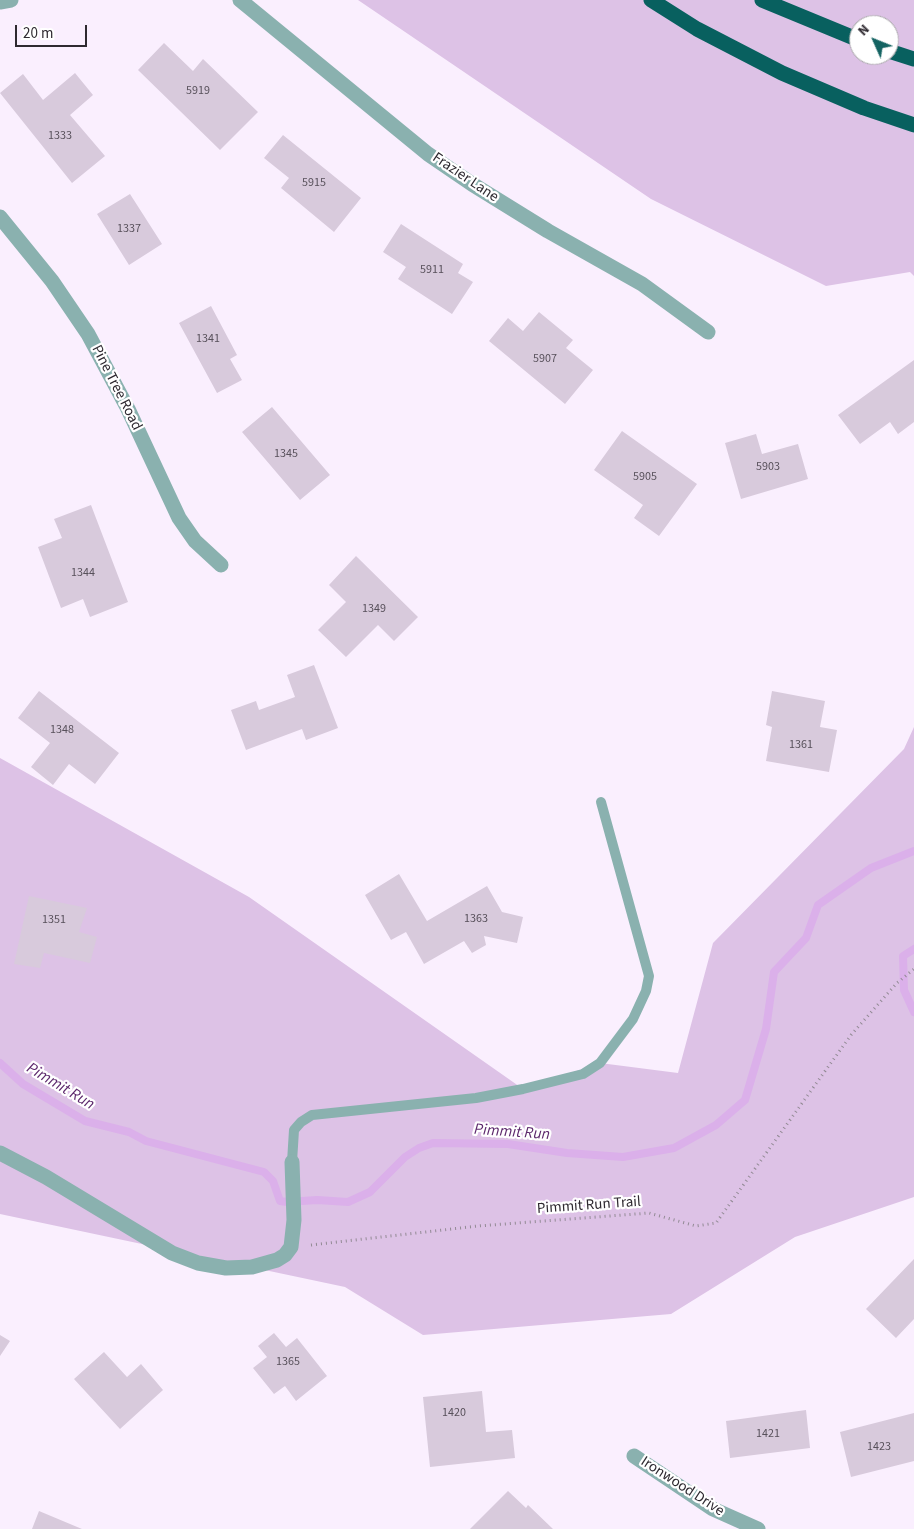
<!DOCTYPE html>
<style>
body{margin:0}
#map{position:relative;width:914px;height:1529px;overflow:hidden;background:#faeffe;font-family:"Source Sans 3",sans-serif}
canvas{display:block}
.north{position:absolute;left:849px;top:15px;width:50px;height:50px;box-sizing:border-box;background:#fff;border:1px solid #aba9ac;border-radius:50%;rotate:314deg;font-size:14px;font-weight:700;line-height:20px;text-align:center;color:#2e2930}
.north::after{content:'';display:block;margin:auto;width:18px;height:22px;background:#146362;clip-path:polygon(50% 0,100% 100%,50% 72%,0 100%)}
.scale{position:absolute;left:15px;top:25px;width:72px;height:22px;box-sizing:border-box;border:2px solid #2e2930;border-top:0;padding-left:6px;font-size:15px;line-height:18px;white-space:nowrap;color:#2e2930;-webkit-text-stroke:4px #fff;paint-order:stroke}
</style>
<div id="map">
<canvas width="914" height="1529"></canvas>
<div class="north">N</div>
<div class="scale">20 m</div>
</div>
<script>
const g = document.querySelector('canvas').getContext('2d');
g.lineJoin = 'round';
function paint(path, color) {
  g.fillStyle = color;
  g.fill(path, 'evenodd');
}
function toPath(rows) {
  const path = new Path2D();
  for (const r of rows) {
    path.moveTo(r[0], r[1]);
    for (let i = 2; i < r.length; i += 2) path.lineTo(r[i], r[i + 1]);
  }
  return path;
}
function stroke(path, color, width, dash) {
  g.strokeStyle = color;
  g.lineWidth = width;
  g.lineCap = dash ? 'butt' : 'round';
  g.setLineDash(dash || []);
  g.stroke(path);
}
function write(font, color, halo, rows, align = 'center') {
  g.font = font + ' "Source Sans 3",sans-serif';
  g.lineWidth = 4.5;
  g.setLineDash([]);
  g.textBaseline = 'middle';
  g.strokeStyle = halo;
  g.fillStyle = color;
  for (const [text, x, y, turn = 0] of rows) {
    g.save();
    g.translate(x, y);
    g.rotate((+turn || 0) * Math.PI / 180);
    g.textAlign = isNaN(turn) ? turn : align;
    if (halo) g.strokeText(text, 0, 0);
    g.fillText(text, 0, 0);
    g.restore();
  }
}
const green = toPath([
 [358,0,914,0,914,276,910,272,826,286,651,199],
 [859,25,889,25,889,55,859,55],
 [914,727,914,1197,795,1237,671,1314,423,1335,345,1287,0,1214,0,758,249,897,523,1089,600,1063,678,1073,713,943,904,749]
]);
const stream = toPath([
 [914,949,903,956,904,990,914,1012],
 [0,1063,23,1084,85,1121,129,1132,146,1141,264,1172,273,1181,280,1201,287,1202,317,1200,348,1202,370,1192,405,1157,419,1148,433,1143,508,1144,567,1153,623,1157,674,1148,716,1125,745,1100,766,1029,774,972,806,938,818,905,871,868,914,851]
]);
const building = toPath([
 [164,43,193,71,203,59,258,112,220,150,138,70],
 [75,73,93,95,70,115,105,156,72,183,0,93,23,74,43,100],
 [283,135,361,198,334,232,281,188,289,178,264,158],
 [130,194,162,244,129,265,97,214],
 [401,224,463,264,458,273,473,282,452,314,398,279,406,267,383,252],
 [211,306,237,355,230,359,242,380,217,393,179,323],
 [539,312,573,340,566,348,593,370,565,404,489,341,508,318,523,331],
 [914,360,914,422,898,434,890,422,860,444,838,415],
 [272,407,330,475,300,500,242,432],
 [622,431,697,484,659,536,634,518,643,505,594,470],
 [756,434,762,454,798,444,808,479,741,499,725,443],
 [91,505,128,602,90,617,83,599,61,608,38,547,62,538,54,519],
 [356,556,418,617,394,641,378,625,346,657,318,630,346,602,329,585],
 [314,665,338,728,306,740,302,729,246,750,231,710,256,701,259,710,295,697,287,675],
 [39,691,119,753,95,784,69,764,53,785,31,767,50,743,18,718],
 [772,691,825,701,820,727,837,730,829,772,766,761,772,727,766,725],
 [399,874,427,921,487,886,502,912,523,917,517,943,484,936,486,945,472,953,464,941,424,964,406,932,391,940,365,895],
 [29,896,87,908,79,932,97,937,90,963,44,953,40,968,14,964],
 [914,1259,914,1319,896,1338,866,1309],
 [274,1333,286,1347,297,1338,327,1376,296,1401,285,1386,274,1394,253,1368,267,1357,258,1346],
 [0,1335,10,1341,0,1356],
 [104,1352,127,1377,141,1364,163,1390,120,1429,74,1379],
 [482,1391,486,1432,512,1430,515,1458,430,1467,423,1397],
 [806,1410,810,1448,730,1458,726,1421],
 [914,1413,914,1461,851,1477,840,1432],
 [508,1491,526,1508,528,1505,553,1529,470,1529],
 [39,1511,82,1529,32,1529]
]);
const path = toPath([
 [311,1245,478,1226,649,1213,696,1226,716,1223,851,1035,897,983,914,969]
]);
const lane = toPath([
 [292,1162,294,1130,301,1122,312,1115,476,1098,523,1089,583,1074,600,1063,633,1019,646,991,649,976,601,802]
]);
const street = toPath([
 [240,0,428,154,472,184,548,231,642,284,708,332],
 [0,2,11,0],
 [0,217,52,281,88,334,128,409,179,518,195,541,221,565],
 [0,1153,46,1177,172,1253,198,1263,226,1268,252,1267,277,1260,285,1255,291,1247,294,1220,292,1162],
 [634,1456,713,1509,758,1529]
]);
const highway = toPath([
 [651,0,697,29,782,73,864,108,914,125],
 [762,0,859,40],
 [889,51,914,59]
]);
const numberNames = [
 ["5919",198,91],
 ["1333",60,136],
 ["5915",314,183],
 ["1337",129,229],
 ["5911",432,270],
 ["1341",208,339],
 ["5907",545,359],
 ["1345",286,454],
 ["5903",768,467],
 ["5905",645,477],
 ["1344",83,573],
 ["1349",374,609],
 ["1348",62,730],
 ["1361",801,745],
 ["1363",476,919],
 ["1351",54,920],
 ["1365",288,1362],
 ["1420",454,1413],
 ["1421",768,1434],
 ["1423",879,1447]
];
const streetNames = [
 ["Frazier Lane",465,178,34],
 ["Pine Tree Road",116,388,63],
 ["Pimmit Run Trail",589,1206,-4],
 ["Ironwood Drive",682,1487,33]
];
const waterNames = [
 ["Pimmit Run",60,1087,31],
 ["Pimmit Run",512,1133,4]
];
paint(green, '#ddc2e6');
stroke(stream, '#dbb0ea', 8);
paint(building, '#d8cadc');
stroke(path, '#928a94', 3, [1, 4]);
stroke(lane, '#8ab1af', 10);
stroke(street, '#8ab1af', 15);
stroke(highway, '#08605f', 15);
write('12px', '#58515b', null, numberNames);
write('15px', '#2e2930', '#fff', streetNames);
write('italic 16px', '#5d296d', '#fff', waterNames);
</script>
